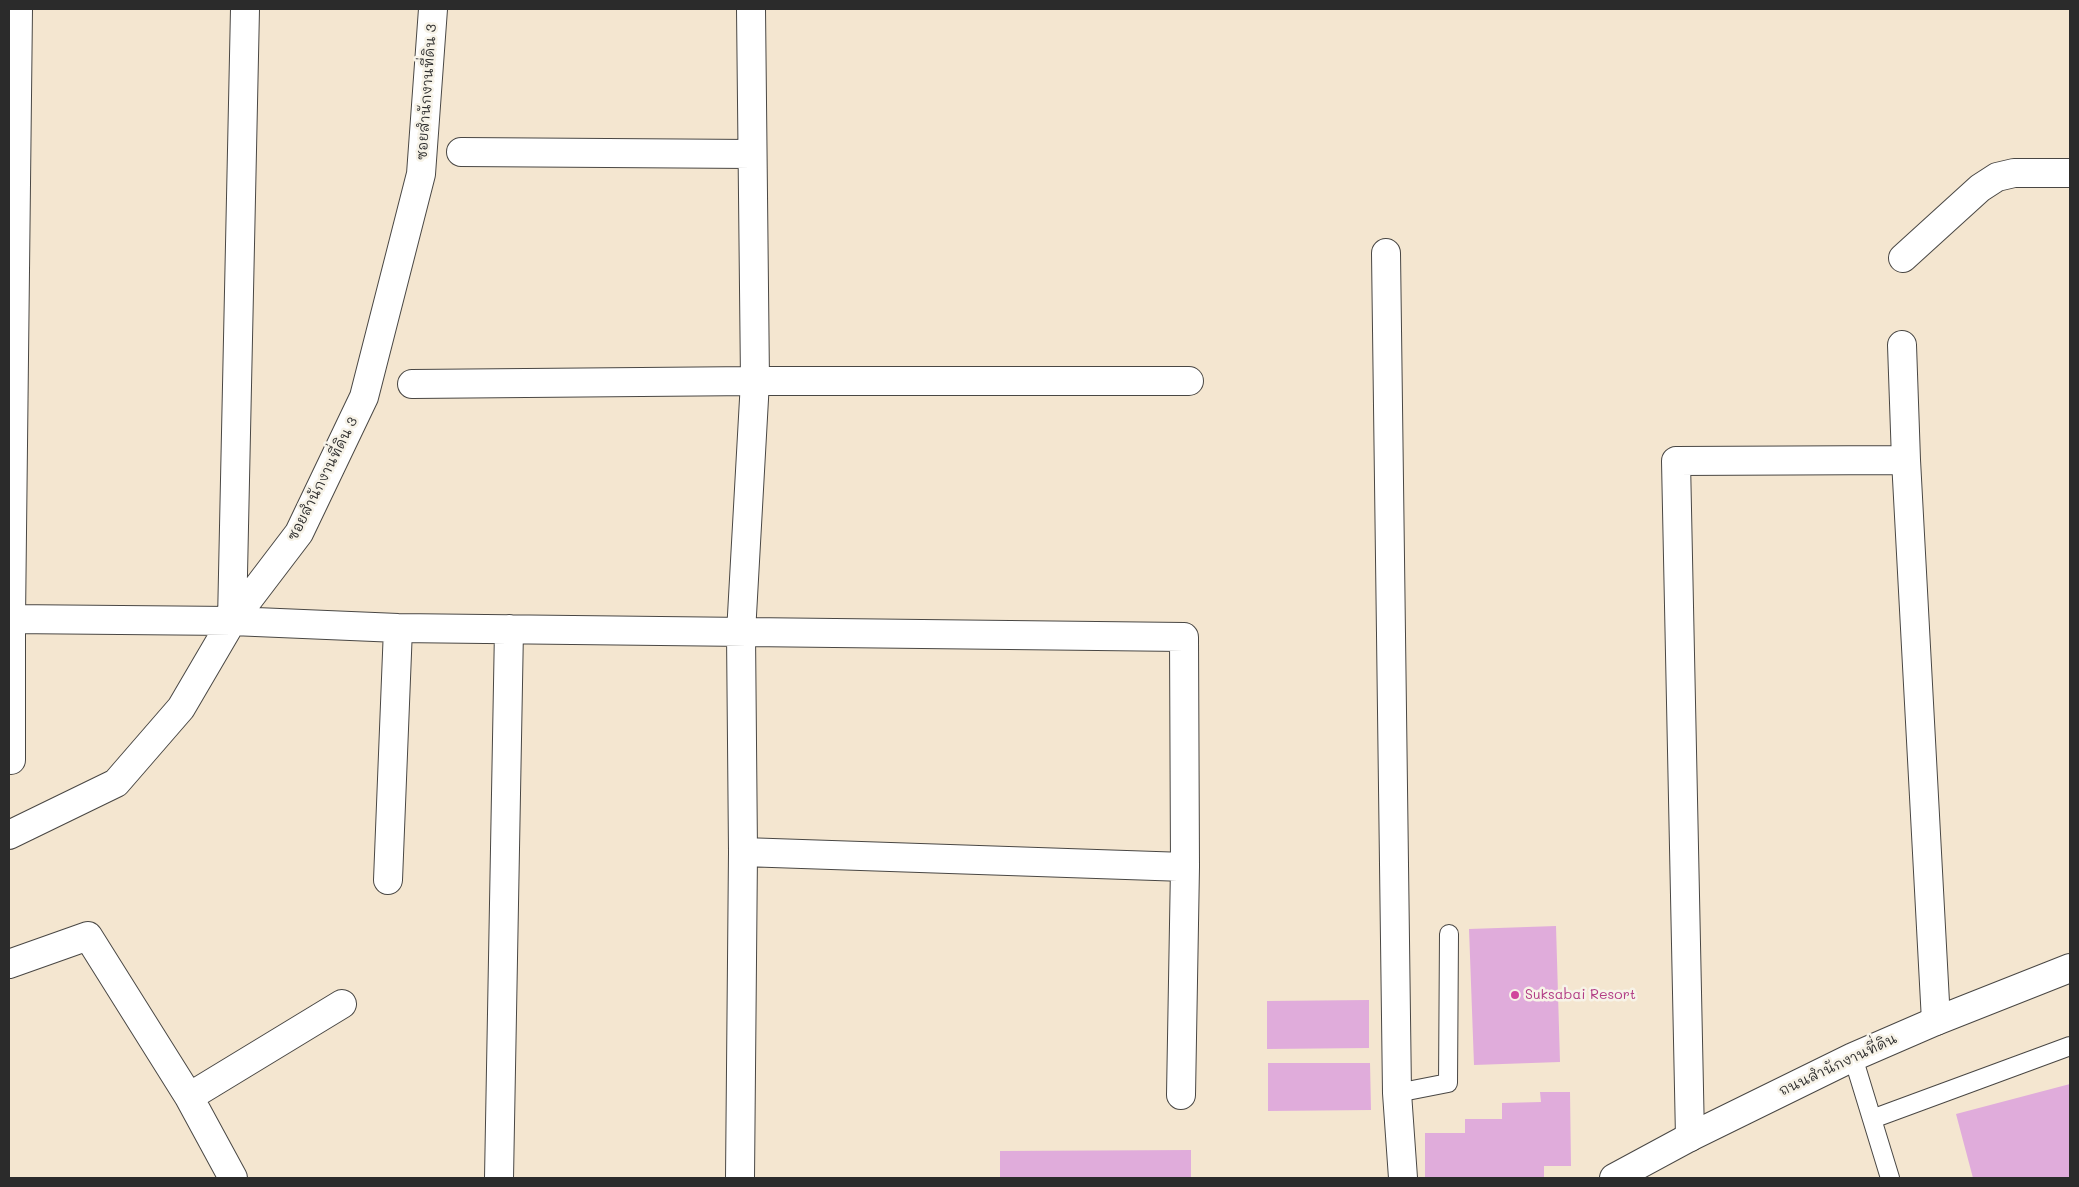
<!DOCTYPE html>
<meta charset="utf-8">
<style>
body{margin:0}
#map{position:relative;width:2079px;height:1187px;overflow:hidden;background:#f4e6d0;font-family:Mali,sans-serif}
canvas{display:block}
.frame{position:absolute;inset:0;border:10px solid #2b2b2b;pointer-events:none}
</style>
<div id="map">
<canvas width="2079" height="1187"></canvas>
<div class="frame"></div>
</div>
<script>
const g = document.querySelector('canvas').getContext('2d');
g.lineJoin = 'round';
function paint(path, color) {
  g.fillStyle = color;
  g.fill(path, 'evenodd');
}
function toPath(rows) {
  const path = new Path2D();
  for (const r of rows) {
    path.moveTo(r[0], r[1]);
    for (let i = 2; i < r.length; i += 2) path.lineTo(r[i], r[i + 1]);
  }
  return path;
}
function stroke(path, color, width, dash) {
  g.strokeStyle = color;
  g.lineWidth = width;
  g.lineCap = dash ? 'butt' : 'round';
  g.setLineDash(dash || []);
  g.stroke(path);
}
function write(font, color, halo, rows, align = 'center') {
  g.font = font + ' Mali,"Playpen Sans Thai",sans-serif';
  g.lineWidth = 5;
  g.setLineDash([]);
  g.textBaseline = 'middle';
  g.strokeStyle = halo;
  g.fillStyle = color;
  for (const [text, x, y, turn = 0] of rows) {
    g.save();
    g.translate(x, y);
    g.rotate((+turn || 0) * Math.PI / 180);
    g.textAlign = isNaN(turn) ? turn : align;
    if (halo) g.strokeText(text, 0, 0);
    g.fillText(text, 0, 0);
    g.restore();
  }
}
const building = toPath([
 [1556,926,1560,1062,1474,1065,1469,929],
 [1369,1000,1369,1048,1267,1049,1267,1001],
 [1268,1063,1370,1063,1371,1110,1268,1111],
 [2070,1084,2070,1178,1973,1178,1956,1114],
 [1540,1092,1570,1092,1571,1166,1544,1166,1544,1177,1425,1178,1425,1133,1465,1133,1465,1119,1502,1119,1502,1103,1541,1102],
 [1191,1150,1191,1178,1000,1178,1000,1151]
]);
const lane = toPath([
 [1853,1057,1890,1178],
 [1397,1093,1448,1083,1449,934],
 [1872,1119,2070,1046]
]);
const street = toPath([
 [461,152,752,154],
 [1386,253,1397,1093,1403,1178],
 [1903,258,1980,188,1997,177,2014,173,2070,173],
 [1902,345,1906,460],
 [412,384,755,381,1189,381],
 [9,619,232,621,398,628,1184,637,1185,867,1181,1095],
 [232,621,245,9],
 [11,760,11,619,18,9],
 [9,835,116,783,181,708,232,621,299,533,364,397,421,174,433,9],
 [743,852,1185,867],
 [388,880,398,628],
 [9,964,88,936,189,1097,233,1178],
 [189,1097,342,1004],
 [1690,1137,1676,461,1906,460,1936,1021],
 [499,1178,509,629],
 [740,1178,743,852,741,633,755,381,751,9]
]);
const secondary = toPath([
 [1614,1178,1690,1137,1853,1057,1936,1021,2070,968]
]);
const markers = [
 [1515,995,5,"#d1479c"]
];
const streetNames = [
 ["ซอยสำนักงานที่ดิน 3",427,92,-86],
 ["ซอยสำนักงานที่ดิน 3",323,479,-63],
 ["ถนนสำนักงานที่ดิน",1838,1065,-25]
];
const hotelNames = [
 ["Suksabai Resort",1525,995]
];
paint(building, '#e0acdb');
stroke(lane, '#494744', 20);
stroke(street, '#494744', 30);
stroke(secondary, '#494744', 30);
stroke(lane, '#fff', 18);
stroke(street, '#fff', 28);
stroke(secondary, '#fff', 28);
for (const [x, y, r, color] of markers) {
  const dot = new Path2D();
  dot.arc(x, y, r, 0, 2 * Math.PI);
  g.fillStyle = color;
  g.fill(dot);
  stroke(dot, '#f7f3e8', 2);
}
write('14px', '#2b2b2b', '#f7f3e8', streetNames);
write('14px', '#b23c85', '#f7f3e8', hotelNames, 'left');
</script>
